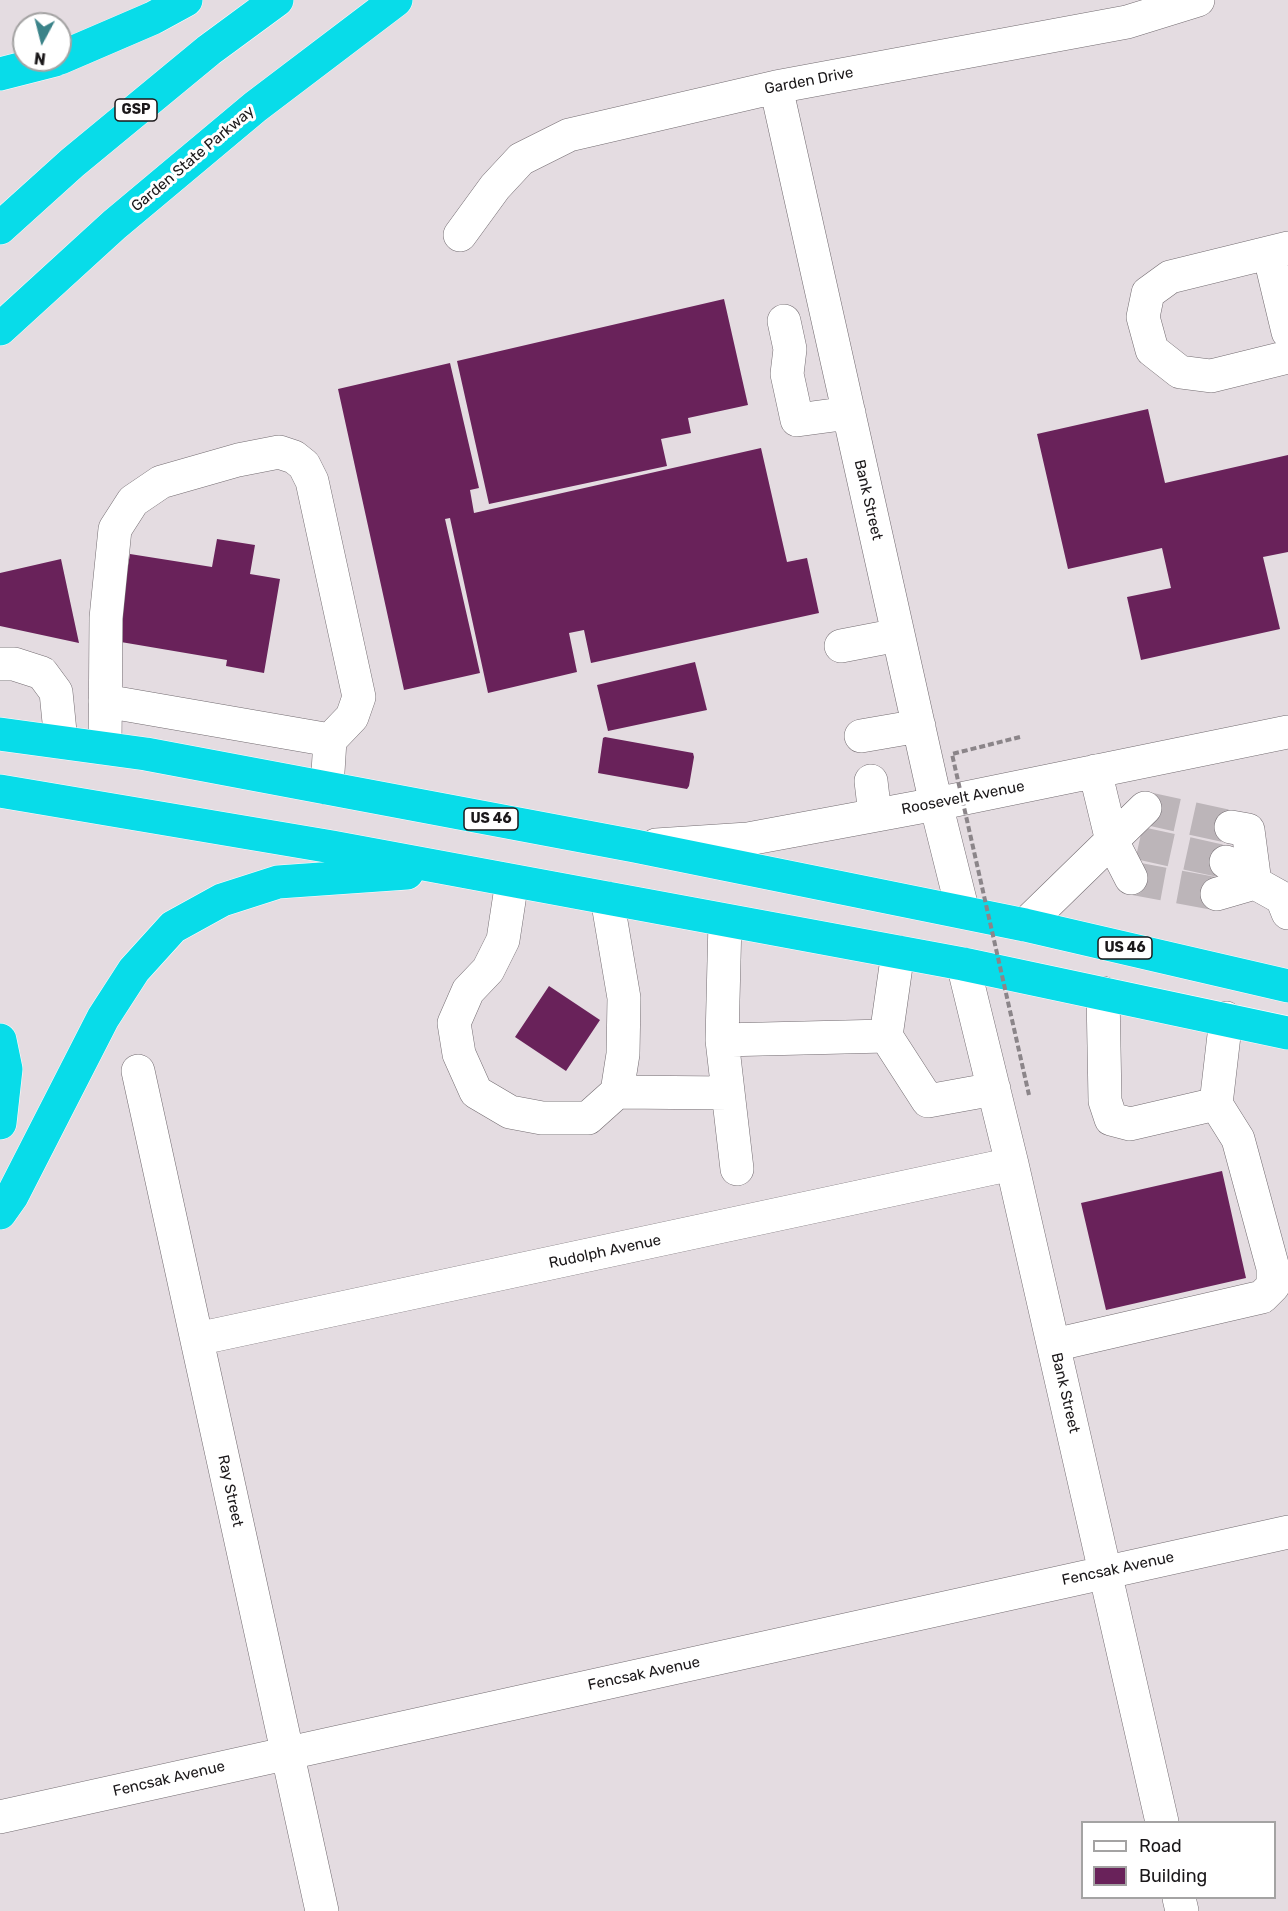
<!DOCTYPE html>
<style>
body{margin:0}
#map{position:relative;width:1288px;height:1911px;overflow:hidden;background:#e4dce1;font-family:Rubik,sans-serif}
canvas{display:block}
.legend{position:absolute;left:1081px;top:1821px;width:195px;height:78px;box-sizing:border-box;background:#fff;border:2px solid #a4a3a3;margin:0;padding:8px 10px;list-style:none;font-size:18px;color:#1b181a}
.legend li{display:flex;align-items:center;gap:12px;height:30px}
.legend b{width:30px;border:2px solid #a4a3a3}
.north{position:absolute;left:12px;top:12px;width:60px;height:60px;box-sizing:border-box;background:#fff;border:2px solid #a4a3a3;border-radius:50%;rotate:187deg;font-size:16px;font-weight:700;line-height:24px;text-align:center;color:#1b181a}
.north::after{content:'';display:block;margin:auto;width:21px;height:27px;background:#3b8389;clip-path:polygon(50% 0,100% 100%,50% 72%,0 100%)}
</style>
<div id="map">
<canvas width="1288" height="1911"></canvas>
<ul class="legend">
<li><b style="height:8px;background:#fff"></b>Road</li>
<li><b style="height:16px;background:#69225a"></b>Building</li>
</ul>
<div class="north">N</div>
</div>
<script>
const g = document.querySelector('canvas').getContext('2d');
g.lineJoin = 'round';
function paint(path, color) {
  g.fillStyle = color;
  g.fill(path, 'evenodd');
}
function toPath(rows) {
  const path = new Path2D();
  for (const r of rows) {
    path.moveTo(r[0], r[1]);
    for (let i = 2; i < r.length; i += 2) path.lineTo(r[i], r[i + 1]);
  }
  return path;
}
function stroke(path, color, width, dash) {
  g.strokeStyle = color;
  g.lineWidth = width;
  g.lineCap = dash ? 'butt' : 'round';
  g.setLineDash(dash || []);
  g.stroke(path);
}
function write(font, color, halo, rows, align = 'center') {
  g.font = font + ' Rubik,sans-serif';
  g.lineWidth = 6;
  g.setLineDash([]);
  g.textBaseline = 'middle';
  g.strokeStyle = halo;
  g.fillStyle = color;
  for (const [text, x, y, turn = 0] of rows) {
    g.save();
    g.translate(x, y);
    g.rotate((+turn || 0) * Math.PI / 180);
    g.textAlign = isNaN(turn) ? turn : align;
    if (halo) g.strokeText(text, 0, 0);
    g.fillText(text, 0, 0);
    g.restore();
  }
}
const building = toPath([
 [724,299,748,405,688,418,691,433,661,439,667,466,489,504,457,361],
 [450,363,479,488,470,490,474,513,761,448,787,562,807,558,819,613,591,663,584,630,569,633,577,672,488,693,450,518,445,519,480,673,404,690,338,389],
 [1148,409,1165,483,1288,455,1288,552,1263,557,1280,629,1141,660,1127,597,1171,588,1162,548,1068,569,1037,434],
 [217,539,255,545,250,574,280,579,264,673,226,666,227,660,115,641,130,554,212,567],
 [61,559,79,643,0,626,0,573],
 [695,662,707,710,608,731,597,685],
 [605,737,693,753,694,757,689,786,687,789,598,773,603,738],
 [549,986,600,1020,566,1071,515,1037],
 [1222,1171,1246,1278,1106,1310,1081,1203]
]);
const minorTunnel = toPath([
 [1145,808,1231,827],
 [1139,843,1226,862],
 [1131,878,1217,894]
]);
const minor = toPath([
 [776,87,936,804,963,912],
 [460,235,495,187,521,159,569,135,776,87,1127,22,1198,0],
 [1288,248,1170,277,1148,293,1143,317,1152,350,1180,372,1211,376,1288,357],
 [1269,253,1288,332],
 [784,321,790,349,787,374,797,420,849,413],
 [841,646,898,635],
 [0,664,14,664,42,673,56,692,61,742],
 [105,701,330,740],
 [861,736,919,726],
 [105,748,106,618,115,529,133,501,161,482,238,460,279,452,294,457,304,465,312,481,359,697,352,717,330,740,327,788],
 [1095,771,1112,841,1131,878],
 [871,781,875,815],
 [1231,827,1248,830,1255,883],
 [656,845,748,839,936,804,1288,732],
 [1226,862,1255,883,1282,898,1288,913],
 [512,881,503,940,488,970,468,991,454,1023,459,1054,476,1092,510,1112,542,1118,588,1118,617,1092,623,1054,624,998,607,898],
 [1217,894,1255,883],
 [1025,925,1145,808],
 [963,964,1012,1164,1162,1822],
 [1103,993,1105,1101,1111,1119,1130,1124,1216,1104],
 [886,1036,898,952],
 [722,1040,725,921],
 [138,1071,322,1911],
 [617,1092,728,1093],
 [737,1169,722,1040,886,1036,928,1101,994,1089],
 [197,1339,1012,1164],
 [1054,1345,1262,1297,1273,1286,1273,1268,1238,1139,1216,1104,1226,1018],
 [0,1817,1288,1532],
 [1179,1898,1182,1911]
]);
const highway = toPath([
 [60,58,153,18,186,0],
 [0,74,55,60],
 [0,228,72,163,209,50,277,0],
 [0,329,114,225,255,107,396,0],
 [0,734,146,754,635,846,1025,925,1288,986],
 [0,791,332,847,963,964,1288,1033],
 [0,1040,6,1069,0,1123],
 [0,1213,12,1196,103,1018,134,970,173,927,222,900,278,882,407,873]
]);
const pathBridge = toPath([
 [1020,737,952,754,1029,1095]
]);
const shields = [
 [136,110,42],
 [491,819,54],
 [1125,948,54]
];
const shieldNames = [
 ["GSP",136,110],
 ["US 46",491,819],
 ["US 46",1125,948]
];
const streetNames = [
 ["Garden Drive",809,81,-11],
 ["Garden State Parkway",193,159,-40],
 ["Bank Street",868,500,77],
 ["Roosevelt Avenue",963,798,-11],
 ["Rudolph Avenue",605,1252,-12],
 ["Bank Street",1065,1393,77],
 ["Ray Street",230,1491,78],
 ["Fencsak Avenue",1118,1569,-12],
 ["Fencsak Avenue",644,1674,-12],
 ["Fencsak Avenue",169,1779,-13]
];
paint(building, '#69225a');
stroke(minorTunnel, '#bcb5b9', 33, [33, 16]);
stroke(minor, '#736c71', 34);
stroke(highway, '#fff', 34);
stroke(minor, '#fff', 33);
stroke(highway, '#08dce9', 33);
stroke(pathBridge, '#8b8589', 4, [6, 3]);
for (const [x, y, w] of shields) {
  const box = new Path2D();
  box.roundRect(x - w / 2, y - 11, w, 22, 4.5);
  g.fillStyle = '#fff';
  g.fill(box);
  stroke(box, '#1b181a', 1.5);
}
write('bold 14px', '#1b181a', null, shieldNames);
write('15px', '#1b181a', '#fff', streetNames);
</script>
